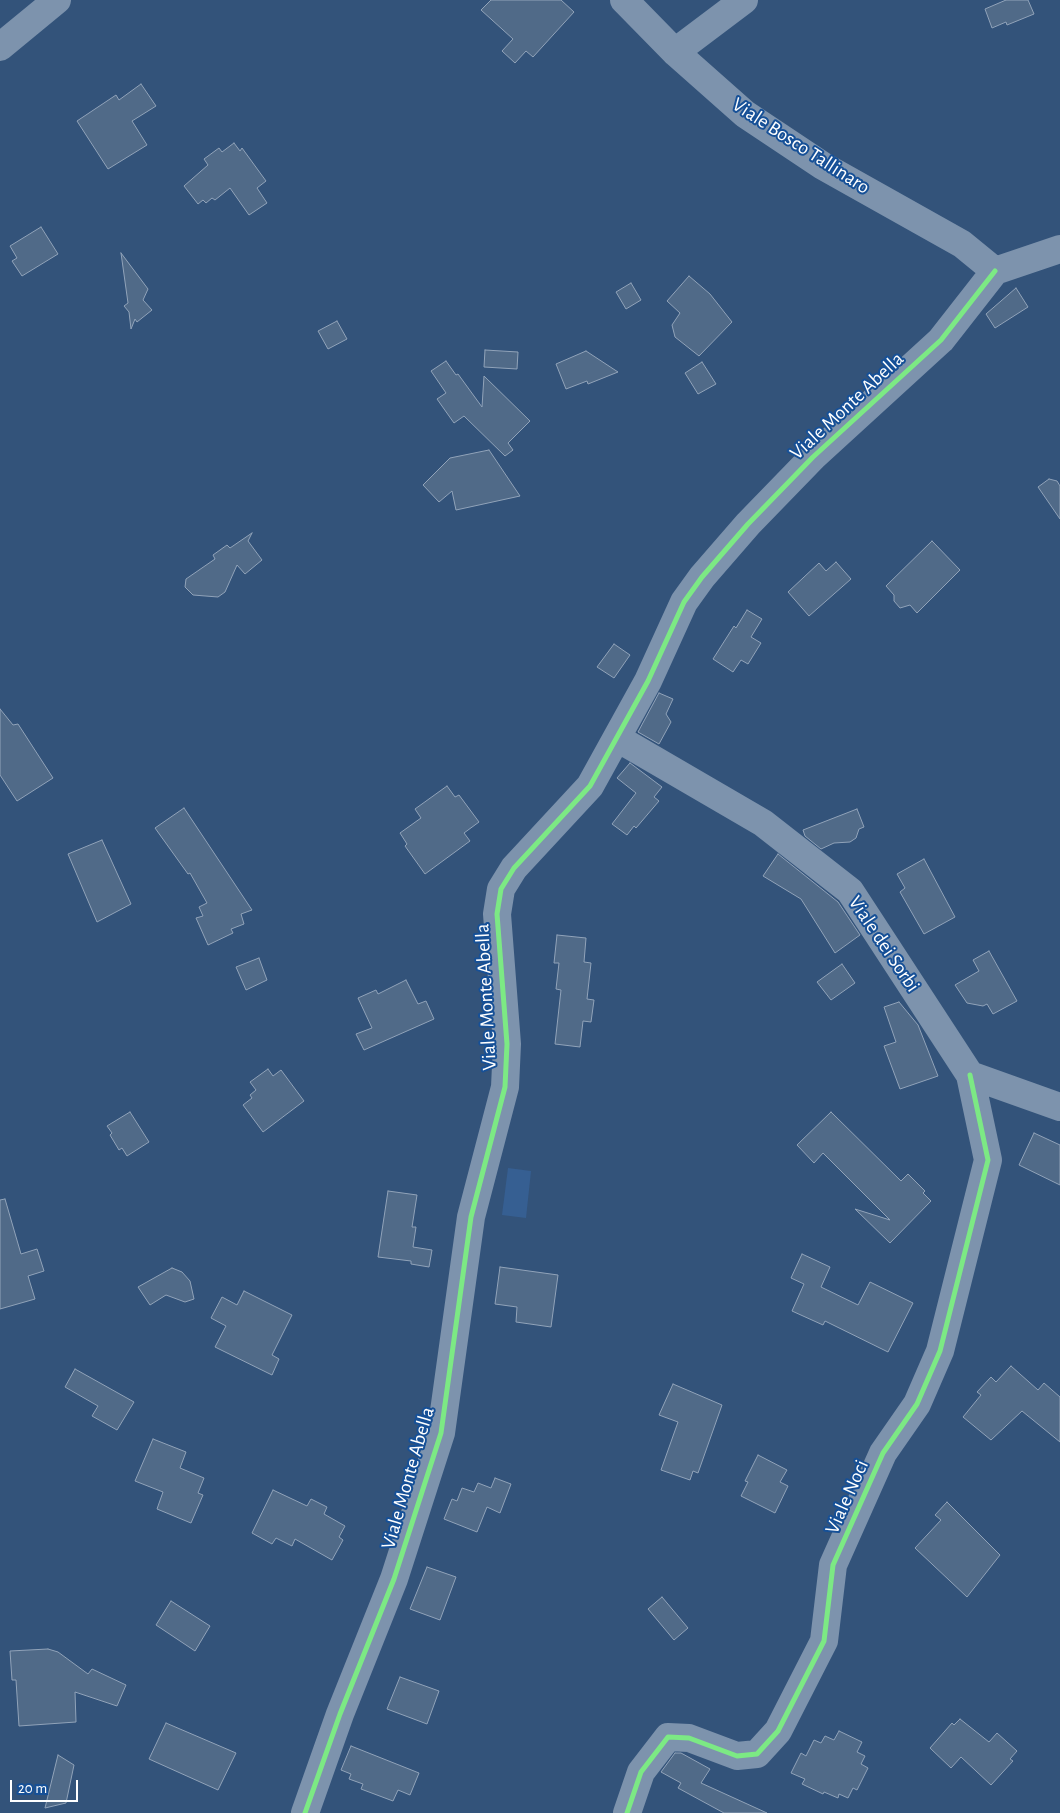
<!DOCTYPE html>
<style>
body{margin:0}
#map{position:relative;width:1060px;height:1813px;overflow:hidden;background:#33537a;font-family:"Alegreya Sans",sans-serif}
canvas{display:block}
.scale{position:absolute;left:10px;top:1780px;width:68px;height:22px;box-sizing:border-box;border:2px solid #fff;border-top:0;padding-left:6px;font-size:15px;line-height:18px;white-space:nowrap;color:#fff;-webkit-text-stroke:4px #165097;paint-order:stroke}
</style>
<div id="map">
<canvas width="1060" height="1813"></canvas>
<div class="scale">20 m</div>
</div>
<script>
const g = document.querySelector('canvas').getContext('2d');
g.lineJoin = 'round';
function paint(path, color) {
  g.fillStyle = color;
  g.fill(path, 'evenodd');
}
function toPath(rows) {
  const path = new Path2D();
  for (const r of rows) {
    path.moveTo(r[0], r[1]);
    for (let i = 2; i < r.length; i += 2) path.lineTo(r[i], r[i + 1]);
  }
  return path;
}
function stroke(path, color, width, dash) {
  g.strokeStyle = color;
  g.lineWidth = width;
  g.lineCap = dash ? 'butt' : 'round';
  g.setLineDash(dash || []);
  g.stroke(path);
}
function write(font, color, halo, rows, align = 'center') {
  g.font = font + ' "Alegreya Sans",sans-serif';
  g.lineWidth = 4;
  g.setLineDash([]);
  g.textBaseline = 'middle';
  g.strokeStyle = halo;
  g.fillStyle = color;
  for (const [text, x, y, turn = 0] of rows) {
    g.save();
    g.translate(x, y);
    g.rotate((+turn || 0) * Math.PI / 180);
    g.textAlign = isNaN(turn) ? turn : align;
    if (halo) g.strokeText(text, 0, 0);
    g.fillText(text, 0, 0);
    g.restore();
  }
}
const water = toPath([
 [508,1168,531,1171,526,1218,502,1215]
]);
const building = toPath([
 [491,0,561,0,574,12,533,57,526,51,515,63,502,51,513,39,481,10,491,0],
 [1006,0,1028,0,1034,14,1007,25,1006,22,992,28,985,9,1006,0],
 [141,84,156,106,132,121,147,145,108,169,77,121,116,95,119,100,141,84],
 [234,143,240,151,242,148,266,181,257,188,267,203,249,215,230,188,215,200,212,198,206,203,203,200,198,204,184,186,208,165,204,159,219,148,222,152,234,143],
 [41,227,58,254,22,276,12,261,17,258,10,246,41,227],
 [121,253,148,289,143,300,152,310,137,322,135,319,131,329,129,312,124,306,128,303,121,253],
 [689,276,710,294,732,322,699,356,675,337,672,325,680,313,667,301,689,276],
 [631,283,641,300,626,309,616,292,631,283],
 [1016,288,1028,307,995,328,986,314,1016,288],
 [337,321,347,339,328,349,318,331,337,321],
 [485,350,518,352,517,369,484,367,485,350],
 [586,351,618,372,588,384,587,381,566,389,556,364,586,351],
 [446,361,456,375,458,374,482,407,484,376,530,421,508,443,513,450,505,456,464,416,454,423,437,399,446,393,431,371,446,361],
 [702,362,716,384,698,394,685,373,702,362],
 [489,450,520,496,456,510,452,491,439,502,423,485,450,458,489,450],
 [1049,479,1057,481,1060,486,1060,519,1038,487,1049,479],
 [252,533,248,541,262,560,245,574,237,565,225,592,218,597,193,595,185,587,186,579,215,559,213,555,227,545,230,548,252,533],
 [932,541,960,570,917,613,910,605,900,608,894,601,894,595,886,586,932,541],
 [836,562,851,579,809,616,788,592,819,563,826,571,836,562],
 [747,610,762,619,751,637,761,643,748,664,741,660,733,672,713,659,734,626,736,628,747,610],
 [614,644,630,655,614,678,597,667,614,644],
 [659,693,673,699,666,714,671,722,659,744,638,732,659,693],
 [0,709,13,725,18,724,53,778,17,801,0,775,0,709],
 [630,763,662,787,654,797,659,801,636,828,634,826,627,835,612,824,636,793,617,778,630,763],
 [447,786,455,797,459,795,479,822,464,833,470,841,425,874,405,846,407,844,400,833,421,818,415,809,447,786],
 [184,808,252,910,241,914,244,924,231,929,233,933,208,945,196,918,203,916,199,907,207,903,190,873,188,874,155,828,184,808],
 [857,809,864,827,859,829,856,838,850,842,834,843,821,849,805,836,803,830,857,809],
 [102,840,131,904,97,922,68,854,102,840],
 [778,854,838,902,860,935,835,953,801,899,763,876,778,854],
 [924,859,955,917,924,934,900,892,905,888,897,874,924,859],
 [557,935,586,938,584,962,591,963,587,999,594,1000,591,1022,583,1021,580,1047,555,1044,561,990,556,989,559,963,554,963,557,935],
 [989,951,1017,1001,993,1014,987,1004,983,1006,967,1003,955,985,979,971,973,960,989,951],
 [259,958,267,980,246,990,236,967,259,958],
 [842,964,855,983,831,1000,817,982,842,964],
 [406,980,418,1004,426,1001,434,1019,364,1050,356,1034,372,1028,358,998,376,990,378,994,406,980],
 [899,1002,918,1025,938,1076,900,1089,884,1046,896,1042,884,1007,899,1002],
 [268,1069,273,1076,281,1070,304,1101,263,1132,243,1105,252,1098,250,1095,256,1090,250,1082,268,1069],
 [130,1112,149,1142,127,1156,122,1148,119,1150,110,1135,112,1133,107,1126,130,1112],
 [831,1112,901,1181,908,1174,925,1191,923,1193,931,1201,890,1243,855,1209,890,1220,823,1153,814,1163,797,1145,831,1112],
 [1034,1133,1060,1145,1060,1185,1019,1165,1034,1133],
 [388,1191,417,1195,412,1227,416,1227,413,1247,432,1250,429,1267,411,1264,411,1261,378,1257,388,1191],
 [5,1199,21,1254,37,1249,44,1271,28,1276,35,1299,0,1309,0,1200,5,1199],
 [802,1254,830,1267,821,1287,858,1305,870,1282,913,1303,888,1352,825,1321,823,1325,792,1311,804,1284,791,1278,802,1254],
 [500,1267,558,1275,551,1327,516,1322,517,1307,495,1304,500,1267],
 [172,1268,182,1272,190,1281,194,1299,185,1302,166,1295,150,1305,138,1287,172,1268],
 [244,1291,292,1315,272,1355,279,1359,272,1375,215,1347,226,1326,211,1318,222,1297,237,1305,244,1291],
 [1011,1366,1038,1390,1044,1383,1060,1397,1060,1442,1022,1411,991,1440,963,1417,981,1395,977,1392,991,1377,996,1382,1011,1366],
 [75,1369,134,1402,117,1430,92,1416,98,1406,65,1387,75,1369],
 [673,1384,722,1405,698,1473,693,1471,690,1480,661,1470,678,1422,659,1415,673,1384],
 [153,1439,186,1452,180,1468,204,1478,198,1493,203,1495,191,1523,157,1509,163,1492,135,1481,153,1439],
 [758,1455,787,1470,780,1482,788,1486,775,1513,741,1496,748,1482,745,1481,758,1455],
 [495,1478,511,1484,500,1513,487,1507,477,1532,444,1519,452,1499,457,1501,462,1488,474,1492,478,1483,491,1488,495,1478],
 [273,1490,307,1506,311,1499,327,1507,324,1514,345,1526,339,1537,343,1540,332,1560,295,1539,292,1546,276,1538,272,1544,252,1533,273,1490],
 [947,1502,1000,1555,967,1597,915,1548,941,1520,935,1515,947,1502],
 [427,1567,456,1577,440,1620,410,1609,427,1567],
 [662,1597,688,1628,674,1640,648,1609,662,1597],
 [171,1601,210,1626,195,1651,156,1625,171,1601],
 [48,1649,58,1652,88,1674,92,1669,126,1685,117,1706,75,1692,76,1722,19,1726,16,1680,12,1680,10,1651,48,1649],
 [400,1677,439,1691,427,1724,387,1709,400,1677],
 [960,1719,989,1742,997,1733,1017,1751,1010,1759,1013,1761,991,1785,961,1757,951,1768,930,1748,952,1723,954,1725,960,1719],
 [166,1723,236,1753,218,1790,149,1759,166,1723],
 [839,1731,862,1742,857,1752,865,1756,861,1764,868,1768,857,1790,853,1788,848,1798,839,1794,838,1798,824,1792,823,1794,802,1784,805,1779,791,1773,801,1753,806,1756,814,1740,821,1743,825,1736,834,1740,839,1731],
 [351,1746,419,1773,410,1795,398,1790,393,1801,361,1789,363,1784,349,1779,351,1774,341,1770,351,1746],
 [675,1753,681,1753,710,1769,701,1783,767,1813,724,1813,678,1788,681,1783,661,1772,675,1753],
 [58,1755,74,1765,66,1803,45,1808,58,1755]
]);
const minor = toPath([
 [624,0,675,52,745,114,823,166,962,244,995,271],
 [0,47,57,0],
 [675,52,744,0],
 [995,271,1060,249],
 [617,738,763,823,850,891,970,1075,1060,1107],
 [305,1813,340,1714,394,1579,441,1433,471,1217,505,1087,507,1044,497,914,501,889,514,868,590,786,648,681,684,602,702,577,748,524,813,457,941,340,995,271],
 [627,1813,641,1772,668,1737,689,1738,737,1756,757,1754,778,1731,824,1641,833,1565,883,1453,917,1404,940,1351,988,1160,970,1075]
]);
const cycleway = toPath([
 [305,1813,340,1714,394,1579,441,1433,471,1217,505,1087,507,1044,497,914,501,889,514,868,590,786,648,681,684,602,702,577,748,524,813,457,941,340,995,271],
 [627,1813,641,1772,668,1737,689,1738,737,1756,757,1754,778,1731,824,1641,833,1565,883,1453,917,1404,940,1351,988,1160,970,1075]
]);
const streetNames = [
 ["Viale Bosco Tallinaro",801,146,33],
 ["Viale Monte Abella",847,406,-43],
 ["Viale dei Sorbi",884,944,56],
 ["Viale Monte Abella",486,997,-93],
 ["Viale Monte Abella",408,1478,-74],
 ["Viale Noci",847,1497,-66]
];
paint(water, '#365f92');
paint(building, '#506a88');
stroke(building, '#91a3b9', 1);
stroke(minor, '#7d93ad', 28);
stroke(cycleway, '#7ce984', 5);
write('20px', '#fff', '#165097', streetNames);
</script>
